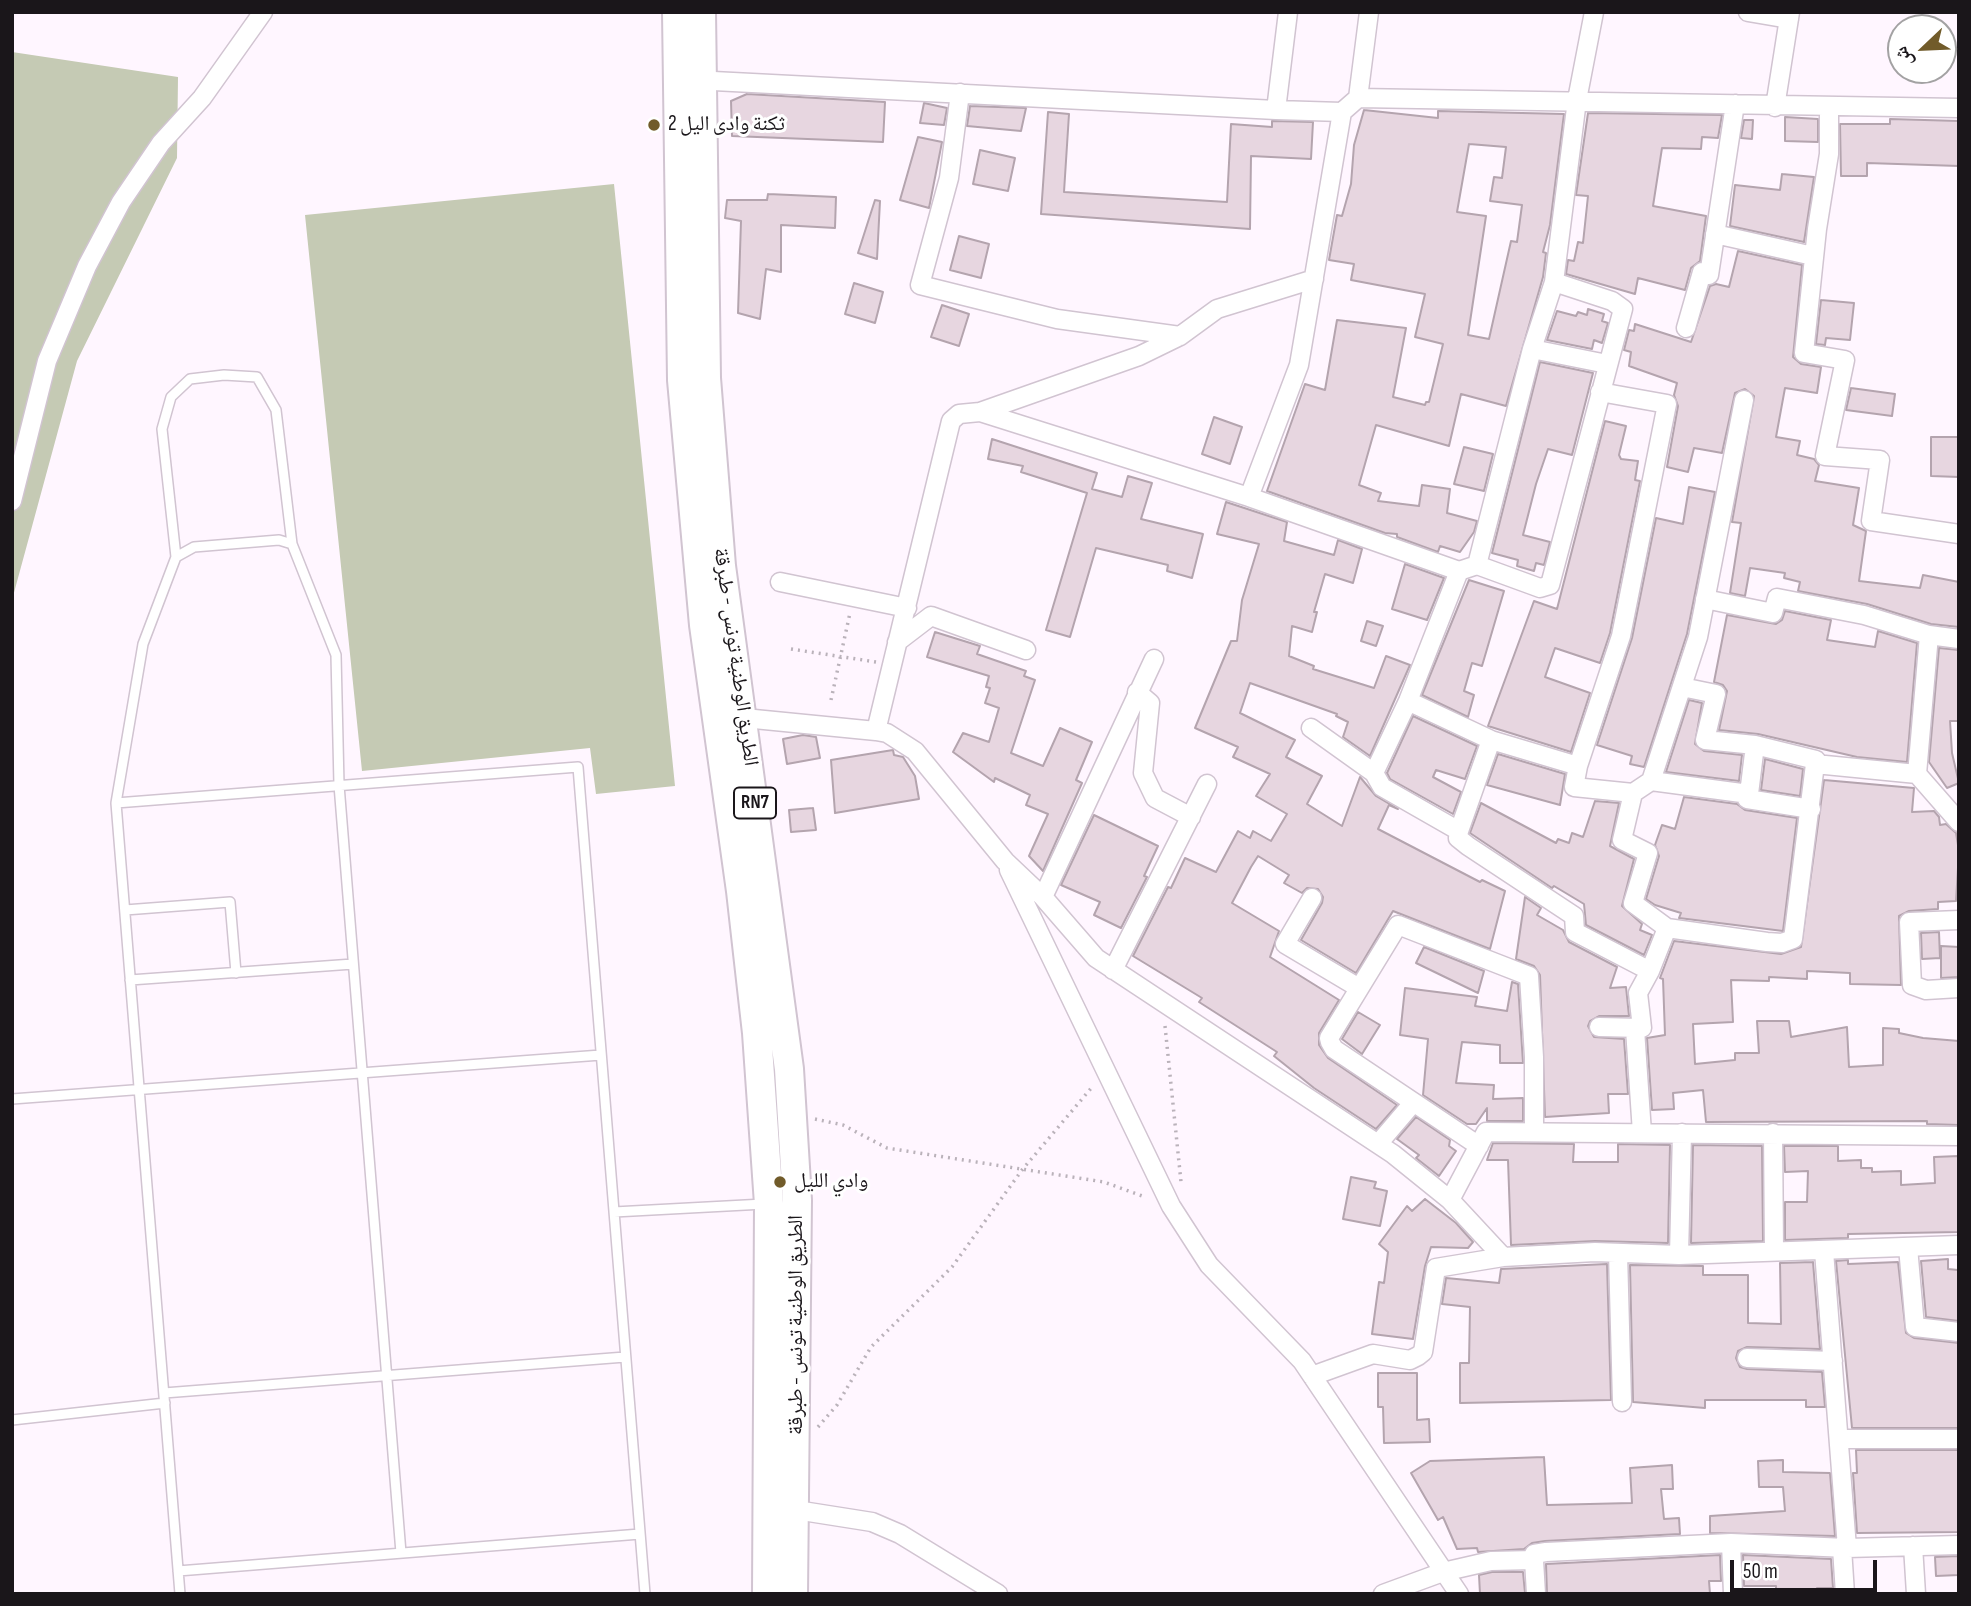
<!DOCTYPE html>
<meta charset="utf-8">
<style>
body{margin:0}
#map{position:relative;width:1971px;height:1606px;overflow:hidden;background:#fff6ff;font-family:"Sofia Sans Condensed","Noto Naskh Arabic",sans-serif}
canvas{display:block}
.frame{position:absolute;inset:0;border:14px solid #1a161a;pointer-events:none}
.north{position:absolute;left:1887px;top:14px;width:70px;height:70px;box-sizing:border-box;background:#fff;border:2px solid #a3a2a3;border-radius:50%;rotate:247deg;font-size:19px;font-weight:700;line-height:28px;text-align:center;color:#1a161a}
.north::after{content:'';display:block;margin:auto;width:24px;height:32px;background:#715b2a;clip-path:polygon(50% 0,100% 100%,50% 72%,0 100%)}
.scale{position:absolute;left:1730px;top:1560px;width:147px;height:32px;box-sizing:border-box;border:4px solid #1a161a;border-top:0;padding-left:9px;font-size:21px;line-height:24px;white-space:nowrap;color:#1a161a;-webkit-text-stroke:5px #fff;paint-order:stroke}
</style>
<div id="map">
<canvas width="1971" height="1606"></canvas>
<div class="frame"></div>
<div class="north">ش</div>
<div class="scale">50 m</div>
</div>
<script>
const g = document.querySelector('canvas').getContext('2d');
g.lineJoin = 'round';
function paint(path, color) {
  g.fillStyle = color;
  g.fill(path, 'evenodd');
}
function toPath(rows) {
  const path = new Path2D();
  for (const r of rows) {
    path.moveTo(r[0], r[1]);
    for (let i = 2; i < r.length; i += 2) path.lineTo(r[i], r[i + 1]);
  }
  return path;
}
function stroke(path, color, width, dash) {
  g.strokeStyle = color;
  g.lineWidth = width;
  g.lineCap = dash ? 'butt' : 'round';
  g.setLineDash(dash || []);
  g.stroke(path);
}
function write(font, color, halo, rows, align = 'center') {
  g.font = font + ' "Sofia Sans Condensed","Noto Naskh Arabic",sans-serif';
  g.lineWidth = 6;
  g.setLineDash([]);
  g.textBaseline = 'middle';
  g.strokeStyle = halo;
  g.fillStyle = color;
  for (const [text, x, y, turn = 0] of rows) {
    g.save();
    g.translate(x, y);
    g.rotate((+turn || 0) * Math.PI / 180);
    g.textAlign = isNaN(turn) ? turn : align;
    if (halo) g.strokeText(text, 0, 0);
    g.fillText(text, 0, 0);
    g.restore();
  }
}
const green = toPath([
 [12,52,178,77,177,158,77,361,12,600],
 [614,184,675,786,596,794,590,748,362,771,305,215]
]);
const building = toPath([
 [747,94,885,102,883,142,732,136,731,101,747,94],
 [924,103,947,108,944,125,920,123,924,103],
 [970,106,1026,108,1021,131,967,126,970,106],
 [1364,110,1438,118,1438,111,1564,114,1550,225,1543,252,1546,253,1543,277,1506,406,1461,394,1449,446,1376,425,1359,485,1381,493,1378,501,1419,506,1422,485,1450,489,1447,513,1477,521,1474,532,1460,552,1440,546,1438,552,1397,537,1397,534,1385,533,1267,491,1305,384,1325,390,1337,320,1406,328,1393,397,1425,405,1426,402,1429,402,1443,344,1415,337,1425,294,1351,280,1354,264,1329,260,1337,215,1342,216,1351,184,1354,145,1364,110],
 [1469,144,1506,147,1502,178,1494,177,1490,201,1522,205,1517,242,1511,241,1489,339,1468,335,1486,216,1457,212,1469,144],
 [1048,112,1069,114,1064,192,1227,202,1231,124,1272,127,1272,121,1313,122,1311,159,1251,156,1250,229,1041,214,1048,112],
 [1588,113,1722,115,1718,138,1702,137,1701,149,1662,148,1653,206,1706,216,1700,261,1691,268,1685,290,1638,278,1635,294,1566,274,1568,260,1574,261,1578,242,1583,243,1588,196,1576,195,1588,113],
 [1785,117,1818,119,1818,142,1785,141,1785,117],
 [1890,119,1959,121,1959,166,1867,163,1867,176,1841,176,1840,124,1890,124,1890,119],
 [1744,120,1753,120,1752,139,1741,138,1744,120],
 [918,137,942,142,929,208,900,200,918,137],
 [980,150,1015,158,1008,191,973,184,980,150],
 [1782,174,1814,177,1804,242,1730,226,1735,185,1780,190,1782,174],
 [768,194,836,197,835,228,781,225,781,272,766,269,760,319,738,313,741,221,725,218,727,200,767,200,768,194],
 [875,200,880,201,877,259,858,253,875,200],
 [959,236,989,244,981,278,950,270,959,236],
 [1738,251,1802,265,1793,357,1801,364,1821,367,1817,393,1785,388,1776,437,1800,441,1797,455,1814,459,1819,465,1815,481,1859,488,1853,525,1866,531,1859,581,1920,588,1923,575,1959,582,1959,627,1931,624,1867,604,1798,591,1800,582,1784,578,1785,573,1750,568,1745,596,1730,593,1741,523,1732,522,1754,396,1745,389,1735,393,1722,453,1694,448,1688,472,1667,467,1678,406,1674,395,1677,383,1629,366,1631,352,1624,350,1629,330,1634,331,1635,324,1691,342,1710,286,1716,284,1729,287,1738,251],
 [854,283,883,292,875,323,845,314,854,283],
 [1821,300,1854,303,1850,340,1826,338,1825,345,1816,344,1821,300],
 [942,305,969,314,959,346,931,337,942,305],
 [1588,309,1604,314,1602,321,1608,323,1602,343,1594,340,1592,349,1547,340,1557,311,1576,316,1578,312,1587,315,1588,309],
 [1540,362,1593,373,1572,455,1548,449,1536,484,1523,535,1550,542,1544,565,1536,563,1534,571,1517,566,1518,560,1492,553,1540,362],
 [1851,388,1895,394,1892,416,1846,410,1851,388],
 [1214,417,1242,427,1230,464,1202,454,1214,417],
 [1605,421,1626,426,1619,455,1621,459,1638,461,1635,480,1640,481,1610,633,1600,663,1555,648,1545,677,1590,693,1571,752,1488,726,1534,601,1557,609,1605,421],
 [1931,437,1959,437,1959,477,1931,476,1931,437],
 [992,439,1097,473,1092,489,1122,497,1128,476,1152,483,1141,519,1203,534,1192,578,1167,571,1168,565,1096,548,1070,637,1046,630,1087,493,1021,472,1023,466,988,459,992,439],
 [1464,447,1493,454,1484,491,1454,484,1464,447],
 [1689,487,1715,492,1687,634,1644,767,1630,764,1632,756,1597,745,1632,638,1656,518,1683,524,1689,487],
 [1226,502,1287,522,1284,541,1334,555,1338,540,1362,549,1353,583,1325,574,1314,612,1317,612,1312,632,1292,626,1289,656,1314,666,1313,669,1374,688,1386,656,1410,665,1370,756,1343,737,1348,722,1336,716,1337,714,1250,683,1240,713,1295,740,1286,757,1322,776,1307,804,1342,826,1360,777,1376,796,1398,809,1389,805,1378,829,1480,882,1482,880,1505,891,1490,949,1393,911,1356,973,1301,940,1322,903,1323,897,1318,889,1307,888,1302,893,1284,883,1289,875,1258,856,1251,867,1232,903,1279,931,1270,957,1339,1000,1319,1033,1319,1045,1328,1058,1397,1105,1376,1129,1314,1088,1274,1056,1277,1052,1199,1002,1202,998,1133,956,1168,887,1171,888,1185,858,1216,872,1238,831,1250,838,1253,831,1271,841,1287,814,1256,796,1270,774,1233,757,1238,747,1195,728,1231,641,1237,641,1242,600,1259,544,1217,534,1226,502],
 [1405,564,1444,578,1427,620,1392,609,1405,564],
 [1469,580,1504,591,1482,666,1472,663,1464,691,1474,695,1468,717,1422,695,1469,580],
 [1785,611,1831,620,1827,640,1875,647,1878,631,1917,643,1907,762,1857,757,1758,734,1719,730,1727,691,1723,685,1714,682,1727,615,1776,624,1782,620,1785,611],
 [1367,621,1383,626,1376,646,1361,641,1367,621],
 [935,632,980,646,977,654,1026,671,1024,676,1035,680,1011,753,1043,766,1060,728,1092,742,1076,780,1082,783,1043,871,1029,856,1048,814,1026,805,1030,795,995,778,994,782,953,752,963,733,989,742,999,708,985,703,990,688,986,687,989,676,927,657,935,632],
 [1939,648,1959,650,1959,721,1950,721,1952,753,1959,783,1947,788,1929,762,1939,648],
 [1689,700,1702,703,1695,744,1704,751,1742,755,1739,781,1666,772,1689,700],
 [1413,716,1477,746,1465,779,1436,770,1433,777,1461,792,1453,814,1390,779,1387,773,1413,716],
 [803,735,816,737,820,758,787,764,783,739,803,735],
 [893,750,894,755,903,757,915,776,919,799,835,813,831,760,893,750],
 [1498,754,1565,774,1560,805,1487,785,1498,754],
 [1765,759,1803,769,1800,796,1761,790,1765,759],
 [1824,780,1914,788,1912,812,1934,811,1939,817,1940,825,1946,824,1956,833,1959,851,1956,901,1938,902,1938,909,1909,911,1899,916,1901,985,1850,984,1850,973,1807,971,1807,979,1769,977,1769,981,1731,980,1733,1022,1693,1024,1695,1064,1735,1060,1735,1053,1759,1053,1757,1021,1789,1021,1791,1037,1847,1027,1849,1067,1883,1065,1883,1028,1899,1029,1899,1033,1923,1038,1959,1041,1959,1125,1927,1124,1927,1121,1706,1122,1703,1090,1673,1093,1674,1109,1652,1110,1647,1038,1665,1035,1663,979,1660,978,1674,941,1781,954,1801,947,1824,780],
 [1684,797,1737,804,1745,810,1797,818,1783,931,1679,918,1681,913,1655,905,1646,899,1659,856,1655,845,1662,825,1675,829,1684,797],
 [1595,801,1619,803,1610,846,1634,859,1622,906,1642,924,1640,930,1652,935,1644,955,1586,925,1584,904,1554,886,1552,888,1470,833,1481,803,1556,843,1558,839,1569,843,1572,833,1583,837,1595,801],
 [813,808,816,830,791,832,789,810,813,808],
 [1094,815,1158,846,1144,876,1147,877,1121,928,1094,915,1100,902,1061,885,1094,815],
 [1525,897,1541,908,1537,915,1563,930,1569,942,1617,967,1610,988,1626,987,1629,1016,1599,1016,1590,1021,1588,1026,1594,1037,1624,1039,1628,1094,1608,1094,1609,1113,1545,1117,1540,975,1534,966,1516,959,1525,897],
 [1939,932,1940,958,1922,959,1921,933,1939,932],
 [1941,946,1959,947,1959,977,1941,978,1941,946],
 [1424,947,1484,971,1478,993,1416,963,1424,947],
 [1512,982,1518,984,1523,1063,1500,1063,1500,1045,1462,1042,1456,1083,1494,1085,1493,1099,1523,1098,1523,1121,1487,1121,1487,1108,1476,1124,1467,1124,1423,1095,1428,1039,1400,1035,1405,988,1477,997,1475,1006,1507,1011,1512,982],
 [1358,1012,1380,1025,1362,1054,1342,1039,1358,1012],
 [1416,1117,1450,1140,1449,1146,1456,1151,1439,1176,1416,1158,1419,1155,1397,1139,1416,1117],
 [1493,1143,1574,1144,1573,1162,1618,1162,1618,1144,1670,1145,1668,1243,1595,1241,1511,1245,1508,1160,1487,1160,1493,1143],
 [1693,1145,1762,1146,1763,1241,1691,1243,1693,1145],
 [1784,1146,1838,1146,1838,1161,1861,1160,1861,1168,1872,1168,1872,1172,1901,1171,1901,1185,1935,1183,1934,1157,1959,1156,1959,1232,1848,1234,1848,1238,1785,1240,1785,1202,1807,1202,1808,1171,1785,1172,1784,1146],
 [1351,1177,1376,1182,1374,1188,1387,1191,1380,1226,1343,1219,1351,1177],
 [1425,1199,1456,1223,1473,1242,1468,1248,1431,1247,1425,1266,1413,1339,1372,1334,1379,1282,1384,1283,1388,1252,1379,1244,1407,1206,1412,1211,1425,1199],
 [1948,1259,1948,1269,1958,1270,1959,1321,1926,1317,1921,1261,1948,1259],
 [1848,1260,1848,1264,1898,1262,1906,1333,1914,1338,1959,1343,1959,1428,1852,1428,1836,1261,1848,1260],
 [1813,1262,1820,1349,1747,1347,1738,1351,1736,1358,1740,1367,1747,1369,1822,1372,1825,1407,1806,1407,1806,1400,1705,1400,1705,1408,1633,1402,1630,1265,1703,1266,1703,1275,1748,1275,1748,1323,1781,1324,1780,1263,1813,1262],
 [1607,1264,1611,1400,1460,1403,1460,1363,1469,1363,1470,1307,1442,1304,1446,1278,1499,1283,1501,1269,1607,1264],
 [1378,1373,1417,1373,1417,1420,1429,1419,1430,1442,1384,1443,1383,1407,1378,1407,1378,1373],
 [1856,1450,1959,1450,1959,1532,1857,1533,1853,1473,1857,1473,1856,1450],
 [1544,1457,1547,1505,1632,1503,1630,1468,1672,1465,1673,1489,1661,1489,1664,1519,1679,1518,1680,1534,1545,1541,1532,1543,1524,1549,1478,1552,1477,1548,1457,1549,1443,1517,1438,1520,1411,1473,1430,1461,1544,1457],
 [1783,1460,1783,1472,1830,1473,1835,1536,1710,1533,1710,1516,1785,1511,1783,1487,1759,1487,1758,1461,1783,1460],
 [1720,1555,1721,1581,1709,1581,1710,1594,1547,1594,1546,1564,1720,1555],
 [1743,1555,1831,1559,1833,1588,1817,1588,1817,1594,1776,1594,1776,1586,1744,1586,1743,1555],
 [1958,1556,1959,1575,1936,1576,1935,1557,1958,1556],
 [1492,1572,1523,1572,1525,1593,1480,1594,1479,1575,1492,1572]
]);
const path = toPath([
 [791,649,876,662],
 [831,700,850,613],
 [1165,1026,1181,1182],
 [815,1119,843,1125,887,1148,1104,1182,1145,1197],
 [818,1427,837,1405,871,1347,952,1267,1022,1170,1093,1086]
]);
const service = toPath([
 [176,557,162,429,171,397,190,379,224,375,257,377,276,410,292,544],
 [116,803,143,644,176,557,194,547,279,540,292,544,336,655,339,785,401,1553],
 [125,910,230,902,236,973],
 [130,980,353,964],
 [12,1099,601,1055],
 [614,1212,764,1204],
 [164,1393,625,1357],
 [12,1420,165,1403],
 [178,1571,640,1534],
 [180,1594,116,803,578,767,645,1594]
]);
const minor = toPath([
 [1748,12,1789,19],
 [694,80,1276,110,1342,112,1358,98,1959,108],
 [960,93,949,178,920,285,1057,319,1180,336],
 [1358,98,1369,12],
 [1775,107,1790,12],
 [1829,107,1829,154,1817,229,1804,353,1845,360,1825,456,1880,460,1871,521,1959,534],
 [1276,110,1288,12],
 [1715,234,1813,256],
 [1686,328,1702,272,1709,275,1735,104],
 [1532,349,1554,282],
 [980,412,1139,356,1180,336,1217,309,1314,279],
 [1249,497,1459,571],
 [12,501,47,361,87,266,121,202,161,143,202,98,263,12],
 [1477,565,1540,588,1550,585,1623,309,1612,301,1554,282,1577,100,1594,12],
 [780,582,907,608],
 [1705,599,1773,613,1777,598,1864,615,1929,635],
 [897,642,931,616,1026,650],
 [1682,687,1716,694,1705,740,1755,745],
 [1137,692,1150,703,1143,773,1155,798,1191,817],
 [1408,701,1491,740,1578,766,1574,787,1633,793,1651,781,1698,637,1744,400],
 [744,718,876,731,887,733,915,751,1005,861,1043,897,1096,958,1393,1154,1450,1200,1503,1257,1595,1252,1679,1255,1959,1245],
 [1311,728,1374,773,1408,701,1459,571,1477,565,1532,349,1607,364],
 [876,731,951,421,959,414,980,412,1249,497,1299,365,1342,112],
 [1578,766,1621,636,1667,404,1600,392],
 [1374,773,1382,787,1459,831,1458,838,1468,846,1574,916,1575,932,1650,971,1667,928,1767,942,1782,943,1793,939,1815,764,1917,774,1959,822],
 [1917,774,1929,635,1959,639],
 [1651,781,1749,794,1747,799,1811,809],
 [1633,793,1622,840,1648,853,1633,903,1667,928],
 [1749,794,1755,745,1816,760,1815,764],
 [1459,831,1491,740],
 [1009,870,1171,1206,1209,1265,1302,1361,1459,1594],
 [1043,897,1154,659],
 [1312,898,1285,944,1359,988],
 [1959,920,1909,922,1912,985,1926,990,1959,988],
 [1113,970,1207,784],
 [1599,1027,1642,1028,1638,993,1650,971],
 [1635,1029,1642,1133],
 [1773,1133,1774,1250],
 [1378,1144,1413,1103],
 [1479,1146,1334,1049,1330,1042,1329,1038,1398,925,1529,976,1534,1057,1534,1132],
 [1450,1200,1486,1132,1959,1136],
 [1908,1247,1915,1327,1959,1332],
 [1824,1251,1847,1548],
 [1618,1253,1622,1402],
 [1679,1255,1682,1133],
 [1747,1358,1833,1361],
 [1312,1376,1373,1354,1410,1360,1418,1356,1423,1352,1436,1268,1503,1257],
 [1839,1439,1959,1439],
 [796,1510,872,1522,900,1534,998,1594],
 [1731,1543,1733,1594],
 [1913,1546,1916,1594],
 [1842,1548,1845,1594],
 [1534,1560,1536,1594],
 [1383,1594,1443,1572,1491,1561,1534,1560,1534,1554,1546,1552,1731,1543,1847,1548,1959,1545]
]);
const primary = toPath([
 [677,12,682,380,704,625,741,891,757,1033,769,1204,767,1594],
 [701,12,706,378,721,566,789,1069,797,1200,793,1594]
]);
const markers = [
 [654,125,7,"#715b2a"],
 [780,1182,7,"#715b2a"]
];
const shields = [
 [755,803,42]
];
const shieldNames = [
 ["RN7",755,803]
];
const poiNames = [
 ["ثكنة وادى اليل 2",668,125],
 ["وادي الليل",794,1182]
];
const streetNames = [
 ["الطريق الوطنية تونس - طبرقة",735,657,82],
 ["الطريق الوطنية تونس - طبرقة",797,1325,-90]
];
paint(green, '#c5cab4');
paint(building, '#e7d6e0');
stroke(building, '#b4a4ae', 2);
stroke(service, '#d1c4d1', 12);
stroke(minor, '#d1c4d1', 21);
stroke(primary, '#d1c4d1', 32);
stroke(path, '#bab2ba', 3.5, [2, 5]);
stroke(service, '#fff', 9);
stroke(minor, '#fff', 18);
stroke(primary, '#fff', 28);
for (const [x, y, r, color] of markers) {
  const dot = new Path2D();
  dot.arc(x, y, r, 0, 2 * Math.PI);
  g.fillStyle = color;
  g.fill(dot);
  stroke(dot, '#fff', 2.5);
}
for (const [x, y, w] of shields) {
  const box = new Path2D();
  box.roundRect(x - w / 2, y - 15.5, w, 31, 5);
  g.fillStyle = '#fff';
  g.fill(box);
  stroke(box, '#1a161a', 2);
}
write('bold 19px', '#1a161a', null, shieldNames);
write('21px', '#1a161a', '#fff', poiNames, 'left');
write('21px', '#1a161a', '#fff', streetNames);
</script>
